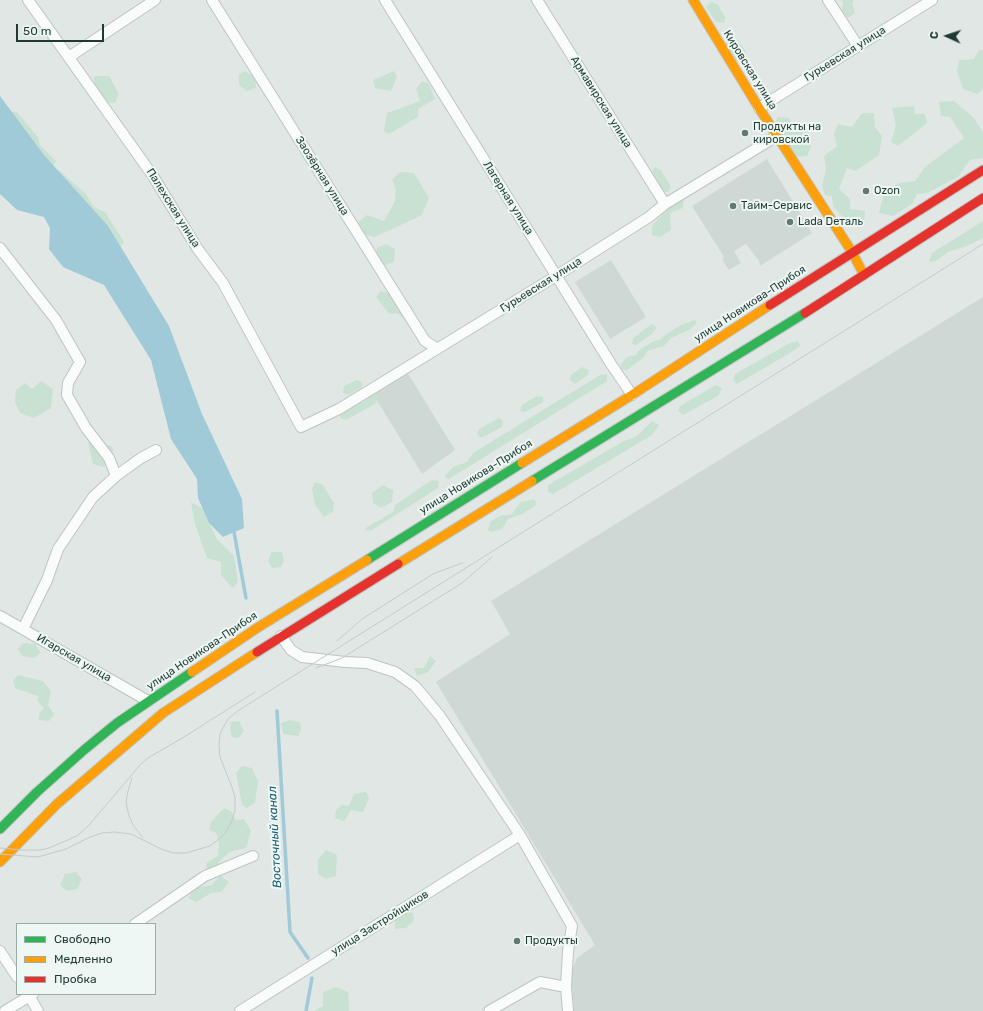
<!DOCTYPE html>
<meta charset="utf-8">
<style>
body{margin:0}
#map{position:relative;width:983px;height:1011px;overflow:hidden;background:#e1e7e5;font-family:Rubik,sans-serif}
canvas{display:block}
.legend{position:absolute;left:16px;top:923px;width:140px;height:72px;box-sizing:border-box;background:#eef7f3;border:1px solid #9baba7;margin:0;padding:5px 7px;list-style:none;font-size:12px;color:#1f3a35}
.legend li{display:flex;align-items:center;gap:8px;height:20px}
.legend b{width:20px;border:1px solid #9baba7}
.north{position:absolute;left:927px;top:16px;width:40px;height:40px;-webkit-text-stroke:3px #eef7f3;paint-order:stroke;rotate:273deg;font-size:11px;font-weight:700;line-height:16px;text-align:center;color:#1f3a35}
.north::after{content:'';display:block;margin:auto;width:14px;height:18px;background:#1f3a35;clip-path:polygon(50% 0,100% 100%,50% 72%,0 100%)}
.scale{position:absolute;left:16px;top:24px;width:88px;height:18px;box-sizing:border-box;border:2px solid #1f3a35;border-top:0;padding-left:5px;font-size:12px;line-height:14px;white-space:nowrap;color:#1f3a35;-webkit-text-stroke:3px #eef7f3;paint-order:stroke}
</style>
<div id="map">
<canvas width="983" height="1011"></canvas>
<ul class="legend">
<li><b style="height:5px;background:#30b455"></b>Свободно</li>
<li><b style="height:5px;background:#ff9f0a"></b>Медленно</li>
<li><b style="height:5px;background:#e5322d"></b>Пробка</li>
</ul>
<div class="north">С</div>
<div class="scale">50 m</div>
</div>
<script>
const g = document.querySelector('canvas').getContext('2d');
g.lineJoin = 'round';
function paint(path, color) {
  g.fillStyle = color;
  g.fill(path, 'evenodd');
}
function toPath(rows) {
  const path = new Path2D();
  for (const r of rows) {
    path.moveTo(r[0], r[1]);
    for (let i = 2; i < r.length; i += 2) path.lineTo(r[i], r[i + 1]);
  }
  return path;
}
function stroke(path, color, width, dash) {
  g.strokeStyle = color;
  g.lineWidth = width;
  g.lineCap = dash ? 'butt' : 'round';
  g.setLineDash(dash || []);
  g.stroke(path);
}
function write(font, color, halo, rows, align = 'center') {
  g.font = font + ' Rubik,sans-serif';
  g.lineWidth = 4;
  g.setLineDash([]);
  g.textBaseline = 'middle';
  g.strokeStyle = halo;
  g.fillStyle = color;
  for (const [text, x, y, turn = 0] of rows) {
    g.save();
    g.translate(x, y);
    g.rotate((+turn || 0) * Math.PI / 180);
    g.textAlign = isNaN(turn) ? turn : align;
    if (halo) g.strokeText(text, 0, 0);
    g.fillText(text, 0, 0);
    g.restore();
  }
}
const built = toPath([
 [767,159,812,233,760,266,759,261,746,244,734,251,741,263,729,270,722,259,724,257,692,206],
 [611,260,646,317,610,339,575,282],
 [983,297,983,1011,574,1011,571,973,577,958,595,945,436,682,510,634,491,601],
 [407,372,455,450,422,474,373,394]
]);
const green = toPath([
 [841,0,854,0,852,2,855,13,848,18,842,11,843,2],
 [711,2,718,5,725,17,724,23,716,22,706,7],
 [728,39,737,39,746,52,743,61,734,60,725,45],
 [979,50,983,50,983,89,977,94,963,89,957,71,959,60,974,59],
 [245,71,255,77,256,88,247,91,239,85,239,74],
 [394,71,397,76,391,91,375,88,373,80],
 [94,76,109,76,119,94,115,103,107,102,94,83],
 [422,81,429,84,435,99,418,109,418,117,389,134,384,131,387,113,420,101,416,89],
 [954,101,973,117,983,132,983,158,970,160,958,177,927,193,917,194,912,204,893,216,879,213,884,193,899,183,915,181,925,167,964,138,950,117,941,116,939,102],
 [914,106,915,114,925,114,927,123,898,146,891,142,896,125,892,108],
 [5,111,17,112,38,137,40,145,56,161,52,168],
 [862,113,874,113,875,127,882,136,879,155,856,171,847,168,839,189,850,199,850,209,865,211,864,222,845,220,833,206,832,196,825,195,822,186,826,169,824,156,837,146,834,134,838,124,852,127],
 [778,117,789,118,793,129,805,130,811,147,807,156,796,157,789,149,790,138,782,133,775,123],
 [655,167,661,170,671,187,668,192,661,191,651,173],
 [59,170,86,194,94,207,105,212,124,242,119,249,55,177],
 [400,172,414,173,429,198,422,215,375,237,367,235,359,229,357,223,367,215,384,221,395,201,396,189,392,180],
 [684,199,683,208,670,213,671,230,660,237,652,235,652,226,668,208],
 [983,221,983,238,967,246,948,252,936,261,929,262,932,253],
 [386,244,395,249,394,262,382,266,376,257,377,248],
 [381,291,392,294,399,309,409,306,415,313,407,321,397,313,389,314,376,297],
 [695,320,697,323,689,330,671,338,664,346,647,351,645,356,627,370,621,369,621,364,627,357,636,355,639,350,652,342,661,339,665,335,681,325],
 [652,324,657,327,652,334,636,345,632,344,633,338],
 [798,341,800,346,790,353,737,384,733,380,735,374,790,343],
 [582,367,589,370,588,375,575,384,570,380,571,375],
 [607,374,607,381,449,479,444,477,453,467,467,462,473,453,600,375],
 [357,380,362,382,362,387,348,395,343,393,344,386],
 [41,381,53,389,51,408,34,418,20,413,15,402,16,390,25,383,32,389],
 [716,385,722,388,718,396,683,415,678,411,680,406],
 [371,392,379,396,375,404,346,420,340,418,340,412,351,405,363,402],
 [537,396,543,397,543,402,525,412,520,411,522,405],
 [499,418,503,421,502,427,481,438,477,434,479,429],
 [652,421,659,425,652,435,553,494,548,492,548,485,624,441,637,436],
 [90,441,112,446,113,451,104,467,93,464,88,442],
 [432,480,439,481,438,488,372,530,365,531,367,527,393,512,395,505],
 [315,482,323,485,334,503,333,512,324,517,315,505,312,489],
 [383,485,393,490,392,502,381,508,373,503,372,493],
 [535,499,536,505,522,514,508,519,502,529,491,532,488,530,490,522,502,515,511,515,521,502],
 [191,502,203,509,216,538,234,556,238,582,232,588,221,575,221,562,207,558,195,524],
 [272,552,282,552,284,561,281,567,272,568,268,561],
 [23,643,35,644,41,653,34,658,22,656,18,649],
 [430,656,436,661,428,672,417,676,414,668,424,668],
 [18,675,43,681,51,691,48,705,54,714,49,721,39,720,39,714,44,708,38,702,38,696,15,688,13,680],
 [290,720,300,722,301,730,298,736,283,734,281,723],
 [239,721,244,731,238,738,232,737,230,729,231,722],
 [242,766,252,768,258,781,255,803,247,808,242,805,236,773],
 [366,792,369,798,363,812,351,810,344,821,335,818,336,810,342,805,349,806,354,794],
 [224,808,231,811,236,820,244,819,251,831,246,848,229,852,219,862,215,869,207,871,206,863,218,856,219,843,216,833,209,830,211,822],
 [326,850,337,855,336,876,326,879,318,874,318,860],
 [76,872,82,879,77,889,67,891,60,885,65,874],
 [220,875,229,882,221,892,211,893,196,902,188,898,195,888,212,885],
 [406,911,413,913,414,921,406,928,395,929,395,918],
 [336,987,348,992,349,1011,314,1011,323,1006,323,992]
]);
const water = toPath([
 [0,96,44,155,108,226,169,326,202,414,242,499,244,528,223,537,209,523,198,498,197,479,171,439,151,360,104,285,63,267,49,249,50,228,44,217,17,210,0,194]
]);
const stream = toPath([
 [234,532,246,598],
 [277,711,290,932,308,958],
 [306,1011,312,978]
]);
const street = toPath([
 [28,0,153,176,197,248,223,283,301,427,339,409,556,276,649,217,665,204,777,136],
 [212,0,425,341,436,348],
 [385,0,611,364,632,395],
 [537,0,665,204],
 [828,0,858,46],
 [69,57,155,0],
 [759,108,932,0],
 [0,248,56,320,80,362,68,383,67,395,86,428,109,458,116,476],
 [0,616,148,701],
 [23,629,47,580,58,549,93,497,116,476,141,458,156,450],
 [281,636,291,650,302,657,345,662,367,663,395,672,415,686,440,716,520,835,572,926,568,951,566,987,568,1011],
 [135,924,205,876,253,856],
 [0,951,17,977],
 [28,994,38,1011],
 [5,1011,33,994],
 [240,1011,520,835],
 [489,1011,540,982,566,987]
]);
const fast = toPath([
 [532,481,805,313],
 [367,560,522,463],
 [0,829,37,792,84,750,117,723,192,672]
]);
const slow = toPath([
 [693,0,759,108,852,252,864,275],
 [522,463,632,395,770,305],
 [398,564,532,481],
 [192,672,257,628,367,560],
 [0,862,57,804,163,713,257,652]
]);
const jam = toPath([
 [770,305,983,170],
 [805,313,983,198],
 [257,652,398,564]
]);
const tram = toPath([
 [337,641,362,619,433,574,462,563],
 [316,668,342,658,462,583,492,557],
 [132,778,128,791,126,802,129,816,133,825,143,838],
 [0,848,23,850,40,850,49,848,77,836,89,825,141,764,148,758,184,737,255,692],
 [0,854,38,857,66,849,88,838,102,833,115,832,131,834,161,849,173,853,186,853,210,846,219,839,226,832,231,823,235,810,235,798,232,787,220,757,219,745,220,734,224,726,228,719,239,710,983,244]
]);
const markers = [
 [745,133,4,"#637773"],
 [866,191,4,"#637773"],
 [733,206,4,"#637773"],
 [790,222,4,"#637773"],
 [517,941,4,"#637773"]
];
const streetNames = [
 ["Гурьевская улица",845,54,-32],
 ["Кировская улица",750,70,58],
 ["Армавирская улица",601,102,58],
 ["Заозёрная улица",322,176,58],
 ["Лагерная улица",508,198,58],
 ["Палехская улица",173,208,58],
 ["Гурьевская улица",541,285,-32],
 ["улица Новикова-Прибоя",750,304,-33],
 ["улица Новикова-Прибоя",476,477,-32],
 ["улица Новикова-Прибоя",202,651,-34],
 ["Игарская улица",74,658,30],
 ["улица Застройщиков",380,923,-32]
];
const poiNames = [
 ["Продукты на",753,127],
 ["кировской",753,140],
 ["Ozon",874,191],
 ["Тайм-Сервис",741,206],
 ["Lada Dеталь",798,222],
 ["Продукты",525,941]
];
const waterNames = [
 ["Восточный канал",275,837,-93]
];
paint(built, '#ced9d5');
paint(green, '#c9e1d3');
paint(water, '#a0cad7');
stroke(stream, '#a0cad7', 3.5);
stroke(street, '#bec4c2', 12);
stroke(fast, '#bdc5c2', 11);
stroke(slow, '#bdc5c2', 11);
stroke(jam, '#bdc5c2', 11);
stroke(street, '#fafbfb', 10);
stroke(fast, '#30b455', 9);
stroke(slow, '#ff9f0a', 9);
stroke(jam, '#e5322d', 9);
stroke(tram, '#c6c9c9', 1);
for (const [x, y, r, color] of markers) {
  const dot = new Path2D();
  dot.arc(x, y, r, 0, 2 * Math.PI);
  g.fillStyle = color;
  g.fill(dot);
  stroke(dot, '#eef7f3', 1.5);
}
write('11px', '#1f3a35', '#eef7f3', streetNames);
write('11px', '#1f3a35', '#eef7f3', poiNames, 'left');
write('italic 12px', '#195d76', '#eef7f3', waterNames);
</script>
